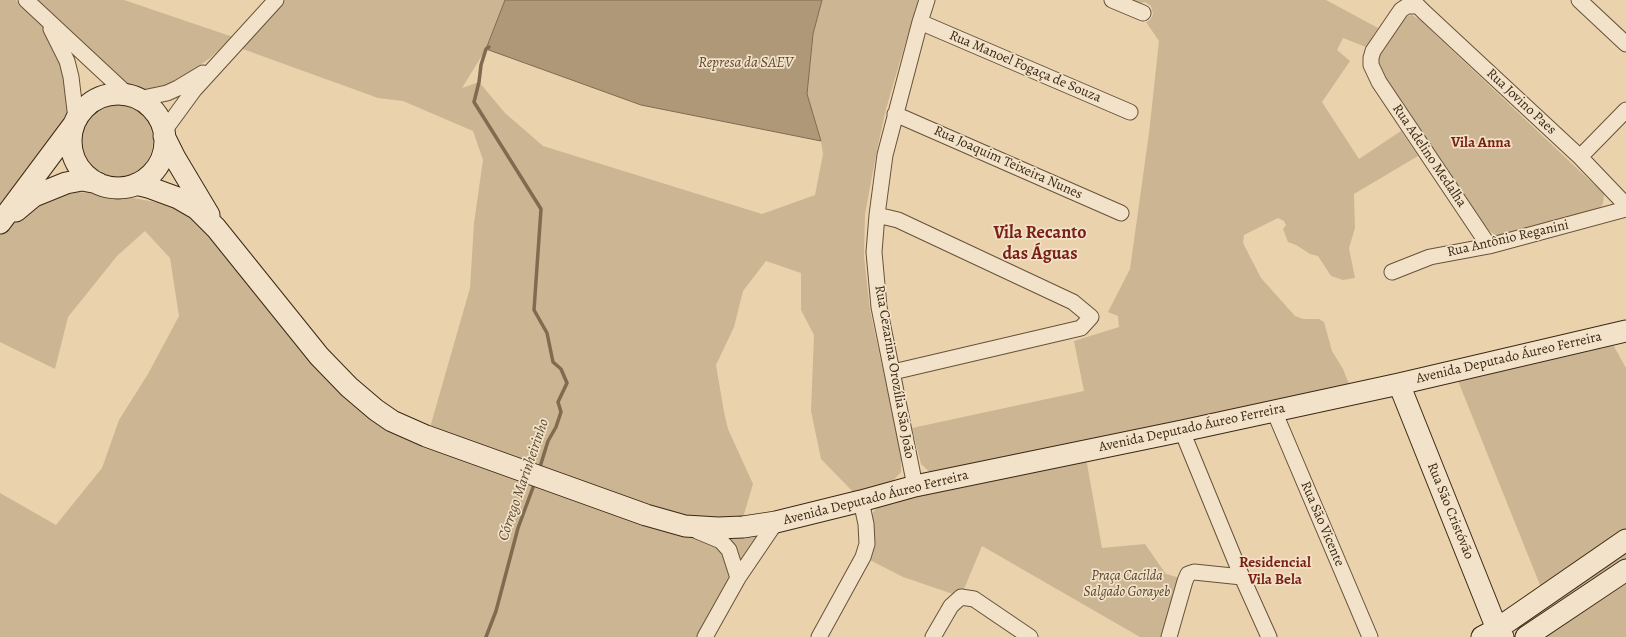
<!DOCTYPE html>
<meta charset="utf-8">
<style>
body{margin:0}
canvas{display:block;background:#e9d2ac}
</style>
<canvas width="1626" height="637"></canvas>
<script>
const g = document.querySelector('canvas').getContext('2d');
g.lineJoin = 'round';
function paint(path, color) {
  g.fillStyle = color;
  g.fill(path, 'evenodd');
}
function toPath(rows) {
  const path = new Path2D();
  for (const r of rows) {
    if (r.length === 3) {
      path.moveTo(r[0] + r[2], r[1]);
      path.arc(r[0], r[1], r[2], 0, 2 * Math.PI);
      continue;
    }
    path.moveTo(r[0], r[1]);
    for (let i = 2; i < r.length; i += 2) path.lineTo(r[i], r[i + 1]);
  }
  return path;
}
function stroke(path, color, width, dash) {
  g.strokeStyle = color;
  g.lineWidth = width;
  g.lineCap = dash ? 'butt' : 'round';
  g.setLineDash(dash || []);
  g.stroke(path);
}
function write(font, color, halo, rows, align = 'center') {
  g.font = font + ' Alegreya,serif';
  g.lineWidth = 3.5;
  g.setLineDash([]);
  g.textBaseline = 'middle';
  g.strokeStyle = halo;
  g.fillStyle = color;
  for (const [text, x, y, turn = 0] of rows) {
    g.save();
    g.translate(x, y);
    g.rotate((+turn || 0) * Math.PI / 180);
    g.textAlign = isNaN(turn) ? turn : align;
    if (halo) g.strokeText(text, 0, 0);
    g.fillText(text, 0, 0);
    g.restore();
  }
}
const green = toPath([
 [0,0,15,0,27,8,50,35,62,65,68,106,68,120,0,213],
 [33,0,124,0,233,37,210,58,174,83,152,90,136,89,122,83],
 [285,0,505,0,486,49,462,88,479,82,505,113,543,146,762,214,815,195,823,154,821,141,807,94,813,34,822,0,918,0,886,109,877,150,865,214,864,256,870,310,901,454,901,472,887,487,858,497,821,459,811,411,814,335,801,310,801,273,766,261,743,291,734,327,716,365,724,412,728,429,753,484,742,521,687,521,429,431,470,288,474,223,483,160,473,131,403,101,378,98,240,48],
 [1128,0,1326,0,1378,28,1366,47,1343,38,1337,50,1350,61,1322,102,1359,159,1401,131,1418,156,1354,194,1355,228,1349,248,1355,278,1343,280,1331,276,1318,256,1310,254,1296,245,1288,242,1283,229,1286,225,1284,221,1278,218,1244,235,1243,243,1261,278,1295,316,1303,319,1319,319,1324,322,1332,351,1343,369,1349,384,1347,387,933,475,921,464,912,428,1084,391,1074,341,1119,327,1118,316,1108,312,1130,269,1149,133,1159,41,1146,22,1150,20,1153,14,1151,6,1145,2,1137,4],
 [1412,15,1420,20,1604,194,1603,204,1599,209,1497,237,1484,226,1378,69,1378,59,1380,53,1404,17],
 [115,141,38],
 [78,192,133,198,178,206,195,217,346,392,705,540,721,550,727,563,729,579,697,637,0,637,0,493,56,525,102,468,119,420,148,374,179,316,170,258,145,231,117,256,68,317,55,369,0,342,0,233,35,202],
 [1611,341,1626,368,1626,532,1542,590,1456,376],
 [1086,458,1102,548,1145,544,1166,574,1180,578,1164,637,1140,637,982,546,964,589,958,590,953,594,903,577,868,559,870,524,873,512,880,505],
 [766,531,747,558,740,561,728,540,728,534],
 [1626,547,1626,562,1518,633,1515,627],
 [1626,579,1626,637,1542,637]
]);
const water = toPath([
 [505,0,822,0,813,34,807,94,821,141,641,105,486,49,505,0]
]);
const stream = toPath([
 [489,47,486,49,481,65,479,82,474,102,541,209,534,310,547,333,553,362,561,369,567,383,558,402,561,412,556,427,548,441,539,470],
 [486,637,496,611,518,528,535,482]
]);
const minor = toPath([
 [26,0,128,95],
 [1112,0,1143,13],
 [1579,0,1626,44],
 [920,22,1130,112],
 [51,29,67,61,71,77,76,119],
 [138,99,167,93,178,88,203,73],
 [895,114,1121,213],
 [164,131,194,90,276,0],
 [1580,157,1626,110],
 [877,215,898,220,1073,302,1091,317,1081,328,893,372],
 [1489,246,1379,82,1371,65,1371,58,1373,51,1401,10,1407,6,1418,6,1424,12,1580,157,1626,205],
 [1392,272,1430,257,1489,246,1626,209],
 [1274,411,1370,637],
 [1182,431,1242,577,1269,637],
 [915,486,879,307,874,252,877,215,885,155,920,22,927,0],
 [697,531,721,541,729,550,738,578],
 [705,637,738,578,776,522],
 [819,637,863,557,867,544,866,524,861,501],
 [933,637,951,606,961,597,974,599,1030,637],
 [1169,637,1185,581,1188,574,1194,572,1242,577]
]);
const secondary = toPath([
 [118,141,47],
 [164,136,175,158,209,215],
 [136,184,148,187,178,198,197,209,216,228,319,356,349,387,376,410,392,421,426,436,646,515,685,526,718,528,743,527,776,522,861,501,915,486,1182,431,1399,384,1626,331],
 [16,211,34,196,66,183,82,180,98,183],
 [0,223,74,124],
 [1399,384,1497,629,1503,637],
 [1482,637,1497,629,1626,540],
 [1526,637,1626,570]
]);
const streetNames = [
 ["Rua Manoel Fogaça de Souza",1025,67,23],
 ["Rua Jovino Paes",1521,102,43],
 ["Rua Adelino Medalha",1429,156,56],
 ["Rua Joaquim Teixeira Nunes",1008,163,24],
 ["Rua Antônio Reganini",1508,239,-13],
 ["Avenida Deputado Áureo Ferreira",1509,358,-13],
 ["Rua Cezarina Orozília São João",894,372,80],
 ["Avenida Deputado Áureo Ferreira",1192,428,-12],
 ["Avenida Deputado Áureo Ferreira",876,498,-14],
 ["Rua São Cristóvão",1450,511,68],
 ["Rua São Vicente",1322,524,67]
];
const parkNames = [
 ["Praça Cacilda",1127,577],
 ["Salgado Gorayeb",1127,593]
];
const waterNames = [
 ["Represa da SAEV",746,63],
 ["Córrego Marinheirinho",524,480,-71]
];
const neighbourhoodNames = [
 ["Vila Anna",1481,143],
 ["Residencial",1275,563],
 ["Vila Bela",1275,580]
];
const districtNames = [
 ["Vila Recanto",1040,234],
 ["das Águas",1040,255]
];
paint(green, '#ccb592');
paint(water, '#ae9878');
stroke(water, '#806b50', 1);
stroke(stream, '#806b50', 3.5);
stroke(minor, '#675239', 17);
stroke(secondary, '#3c2813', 23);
stroke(minor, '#f1e2c9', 15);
stroke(secondary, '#f1e2c9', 21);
write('14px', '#3c2813', '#f1e2c9', streetNames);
write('italic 14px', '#59442c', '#f1e2c9', parkNames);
write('italic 15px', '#5e4a31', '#f1e2c9', waterNames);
write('bold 15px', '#7a1f14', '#f1e2c9', neighbourhoodNames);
write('bold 18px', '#7a1f14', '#f1e2c9', districtNames);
</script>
